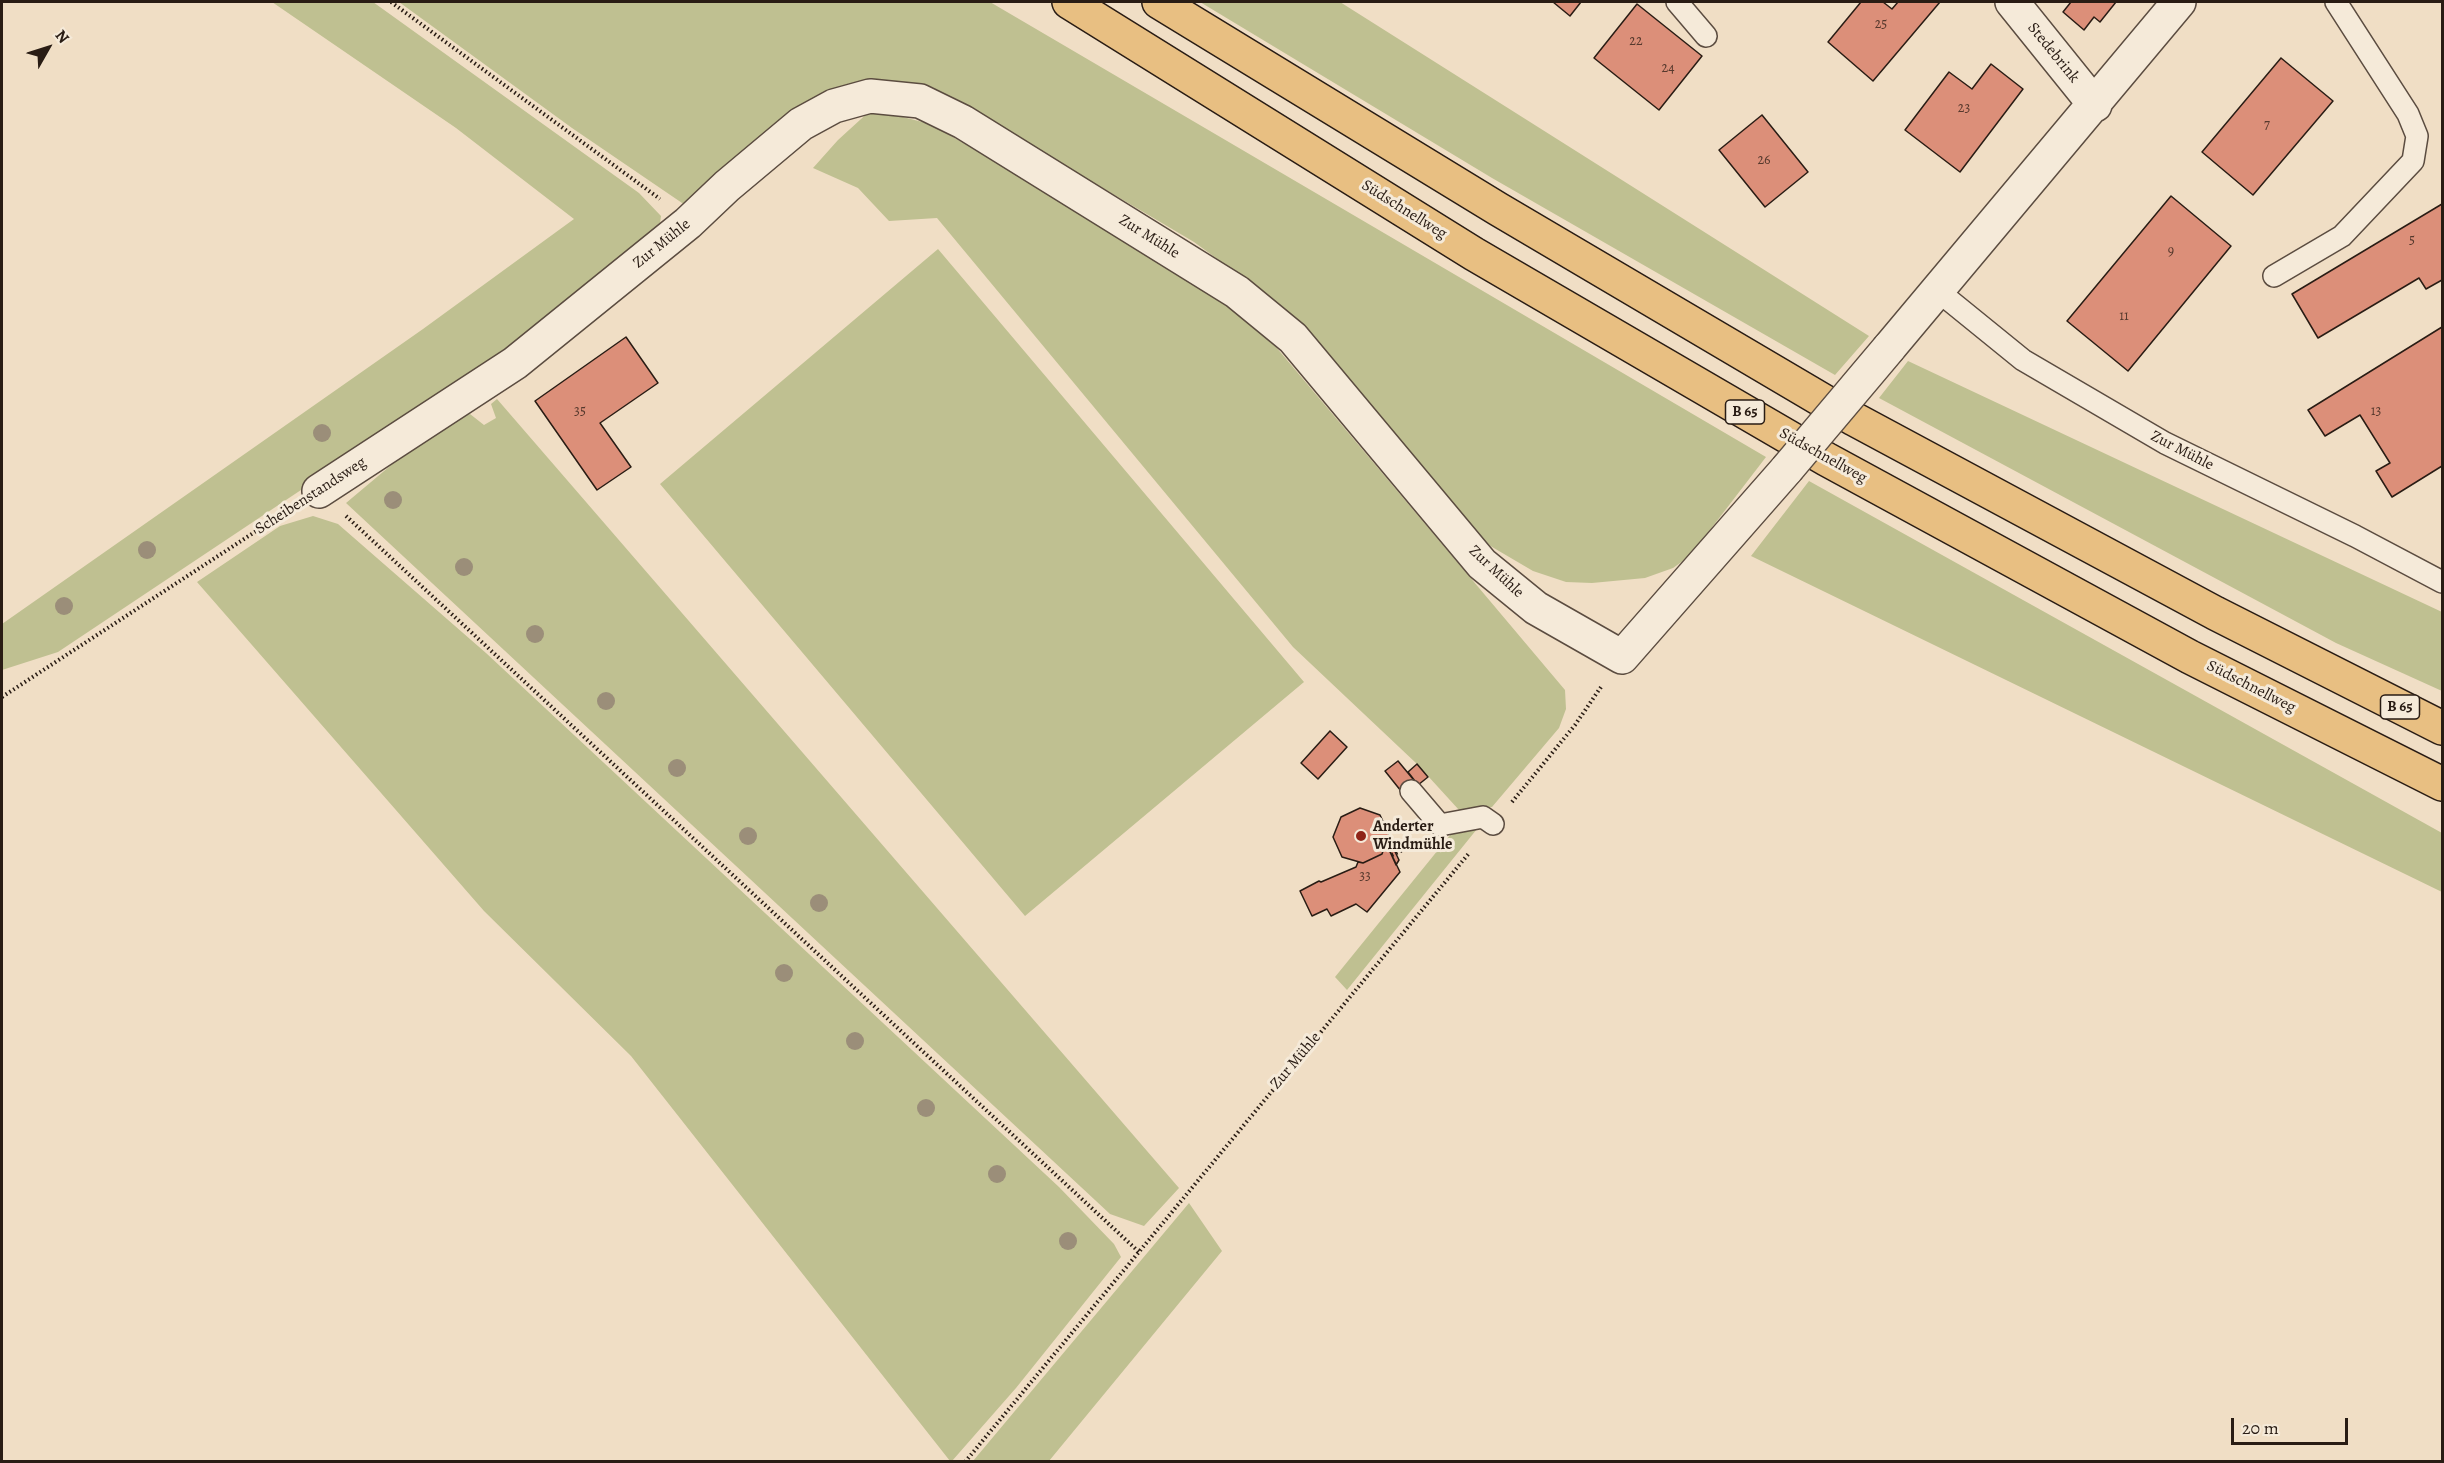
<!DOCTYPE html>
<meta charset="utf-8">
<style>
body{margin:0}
#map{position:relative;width:2444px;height:1463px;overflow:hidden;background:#f0dec5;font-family:Alegreya,serif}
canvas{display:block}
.frame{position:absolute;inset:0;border:3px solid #291c14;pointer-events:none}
.north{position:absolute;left:18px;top:18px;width:60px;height:60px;-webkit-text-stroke:4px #f5ead9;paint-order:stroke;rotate:51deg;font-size:16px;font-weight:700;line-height:24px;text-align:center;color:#291c14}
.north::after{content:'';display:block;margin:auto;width:21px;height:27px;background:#291c14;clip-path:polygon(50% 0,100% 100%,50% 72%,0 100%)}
.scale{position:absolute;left:2231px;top:1418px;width:117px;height:27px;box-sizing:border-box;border:3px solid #291c14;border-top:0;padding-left:8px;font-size:18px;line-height:21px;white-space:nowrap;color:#291c14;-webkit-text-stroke:4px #f5ead9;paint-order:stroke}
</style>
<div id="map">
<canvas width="2444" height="1463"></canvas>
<div class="frame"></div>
<div class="north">N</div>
<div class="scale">20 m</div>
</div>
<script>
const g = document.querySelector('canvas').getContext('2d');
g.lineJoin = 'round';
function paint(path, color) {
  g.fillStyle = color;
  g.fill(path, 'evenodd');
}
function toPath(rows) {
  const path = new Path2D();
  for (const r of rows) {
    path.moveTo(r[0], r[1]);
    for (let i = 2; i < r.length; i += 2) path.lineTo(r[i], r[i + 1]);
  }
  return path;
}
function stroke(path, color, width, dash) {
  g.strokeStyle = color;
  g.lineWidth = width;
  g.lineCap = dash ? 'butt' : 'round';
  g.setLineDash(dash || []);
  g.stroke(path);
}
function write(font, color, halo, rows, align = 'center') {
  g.font = font + ' Alegreya,serif';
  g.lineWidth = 6;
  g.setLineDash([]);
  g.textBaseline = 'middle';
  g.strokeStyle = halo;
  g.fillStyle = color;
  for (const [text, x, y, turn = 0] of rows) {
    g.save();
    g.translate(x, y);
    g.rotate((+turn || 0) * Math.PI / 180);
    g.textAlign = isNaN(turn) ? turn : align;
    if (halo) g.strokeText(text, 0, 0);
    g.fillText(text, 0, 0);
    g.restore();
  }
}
const green = toPath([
 [272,2,373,2,639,193,661,216,659,231,603,280,430,404,58,652,2,670,2,624,423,329,574,219,456,128],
 [399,2,990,2,1766,457,1690,556,1673,568,1645,578,1592,583,1566,582,1533,571,1487,544,1283,307,1194,242,932,87,887,81,860,86,685,205,572,128],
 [1200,2,1340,2,1869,336,1835,375,1492,178],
 [872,109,930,124,972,148,1222,301,1276,347,1565,690,1566,709,1559,728,1492,807,1459,810,1417,764,1293,647,937,218,889,221,858,188,813,168,838,140],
 [938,249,1304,682,1025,916,660,484],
 [1908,361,2442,612,2442,691,2336,643,1879,398],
 [497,399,1179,1188,1144,1226,1110,1214,346,503,446,419,470,414,484,425,496,418,491,404],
 [1809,481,2442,833,2442,892,1751,556],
 [313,516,338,524,486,653,1059,1187,1114,1244,1121,1257,1016,1388,952,1461,950,1461,631,1056,484,911,197,582,280,526],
 [1477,829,1347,990,1335,977,1451,834],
 [1189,1203,1222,1251,1049,1461,973,1461]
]);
const building = toPath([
 [1553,2,1581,2,1570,16,1553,2],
 [1861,2,1883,2,1892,9,1898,2,1940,2,1873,81,1828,42,1861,2],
 [2071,2,2116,2,2100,22,2094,17,2084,30,2063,12,2071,2],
 [1637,4,1702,56,1659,110,1594,58,1637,4],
 [2281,58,2333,101,2253,195,2202,152,2281,58],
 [1991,64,2023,89,1960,172,1905,130,1949,72,1972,89,1991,64],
 [1762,115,1808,172,1765,207,1719,150,1762,115],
 [2171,196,2231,246,2128,371,2067,321,2171,196],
 [2442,204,2442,280,2426,289,2419,278,2318,338,2292,294,2442,204],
 [2442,327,2442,466,2392,497,2376,471,2390,463,2360,415,2325,436,2308,410,2442,327],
 [626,337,658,383,600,423,631,467,597,490,535,401,626,337],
 [1330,731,1347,747,1318,779,1301,763,1330,731],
 [1398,761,1418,785,1405,796,1385,771,1398,761],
 [1417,764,1428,777,1418,785,1408,772,1417,764],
 [1360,808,1380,815,1389,834,1382,854,1363,863,1342,857,1333,837,1341,817,1360,808],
 [1388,837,1399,860,1396,865,1386,843,1388,837],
 [1386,843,1400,872,1367,912,1356,904,1331,916,1327,909,1312,916,1300,891,1319,881,1321,882,1356,867,1358,862,1363,863,1382,854,1386,843]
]);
const path = toPath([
 [391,2,660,199],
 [346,516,1139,1252],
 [2,697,290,509],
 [1512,802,1575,725,1601,687],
 [1392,855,1415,844],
 [965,1462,1470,852]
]);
const service = toPath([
 [1677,2,1706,36],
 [2274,276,2342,236,2413,161,2417,136,2408,114,2336,2],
 [1938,291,2023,360,2165,443,2355,536,2442,582],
 [1411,791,1440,825,1483,817,1493,824]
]);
const minor = toPath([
 [2012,2,2095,105],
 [1889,348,2179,2],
 [319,491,515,363,688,223,727,186,801,124,834,106,870,96,920,101,963,122,1237,292,1293,338,1482,564,1536,608,1622,657,1787,469]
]);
const trunk = toPath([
 [1069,2,1474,254,1826,459,2190,657,2442,784],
 [1159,2,1498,209,1854,419,2215,613,2442,728]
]);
const minorBridge = toPath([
 [1787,469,1889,348]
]);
const trees = [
 [322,433],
 [393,500],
 [147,550],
 [464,567],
 [64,606],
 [535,634],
 [606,701],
 [677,768],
 [748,836],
 [819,903],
 [784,973],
 [855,1041],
 [926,1108],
 [997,1174],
 [1068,1241]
];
const markers = [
 [1361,836,6,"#8f2418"]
];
const numberNames = [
 ["25",1881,25],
 ["22",1636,42],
 ["24",1668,69],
 ["23",1964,109],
 ["7",2267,126],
 ["26",1764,161],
 ["5",2412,241],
 ["9",2171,252],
 ["11",2124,317],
 ["35",580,412],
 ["13",2376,412],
 ["33",1365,877]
];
const shields = [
 [1745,412,39],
 [2400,707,39]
];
const shieldNames = [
 ["B 65",1745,412],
 ["B 65",2400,707]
];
const streetNames = [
 ["Stedebrink",2053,53,51],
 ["Südschnellweg",1404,210,32],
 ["Zur Mühle",1149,237,32],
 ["Zur Mühle",662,244,-39],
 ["Zur Mühle",2182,451,27],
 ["Südschnellweg",1823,456,29],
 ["Scheibenstandsweg",311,496,-33],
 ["Zur Mühle",1496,572,43],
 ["Südschnellweg",2251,687,27],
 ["Zur Mühle",1296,1061,-50]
];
const poiNames = [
 ["Anderter",1373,827],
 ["Windmühle",1373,845]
];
paint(green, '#bfc091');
paint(building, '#dc8f79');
stroke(building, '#291c14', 1.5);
stroke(service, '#5b4c40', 24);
stroke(minor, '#5b4c40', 36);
stroke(trunk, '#291c14', 36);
stroke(path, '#291c14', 4, [1.5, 3]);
stroke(service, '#f5ead9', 21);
stroke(minor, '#f5ead9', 33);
stroke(trunk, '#e8bf82', 33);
stroke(minorBridge, '#5b4c40', 36, []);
stroke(minorBridge, '#f5ead9', 33);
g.fillStyle = '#9b8e79';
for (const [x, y] of trees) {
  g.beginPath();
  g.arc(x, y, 9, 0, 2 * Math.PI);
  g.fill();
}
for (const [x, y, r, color] of markers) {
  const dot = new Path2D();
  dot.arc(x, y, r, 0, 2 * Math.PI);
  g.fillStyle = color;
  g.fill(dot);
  stroke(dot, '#f5ead9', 2);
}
write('14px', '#56392d', null, numberNames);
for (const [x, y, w] of shields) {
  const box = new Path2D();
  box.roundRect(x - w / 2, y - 12, w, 24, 4.5);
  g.fillStyle = '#f5ead9';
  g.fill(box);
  stroke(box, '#291c14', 1.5);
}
write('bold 15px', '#291c14', null, shieldNames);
write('16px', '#291c14', '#f5ead9', streetNames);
write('bold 16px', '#291c14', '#f5ead9', poiNames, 'left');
</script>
